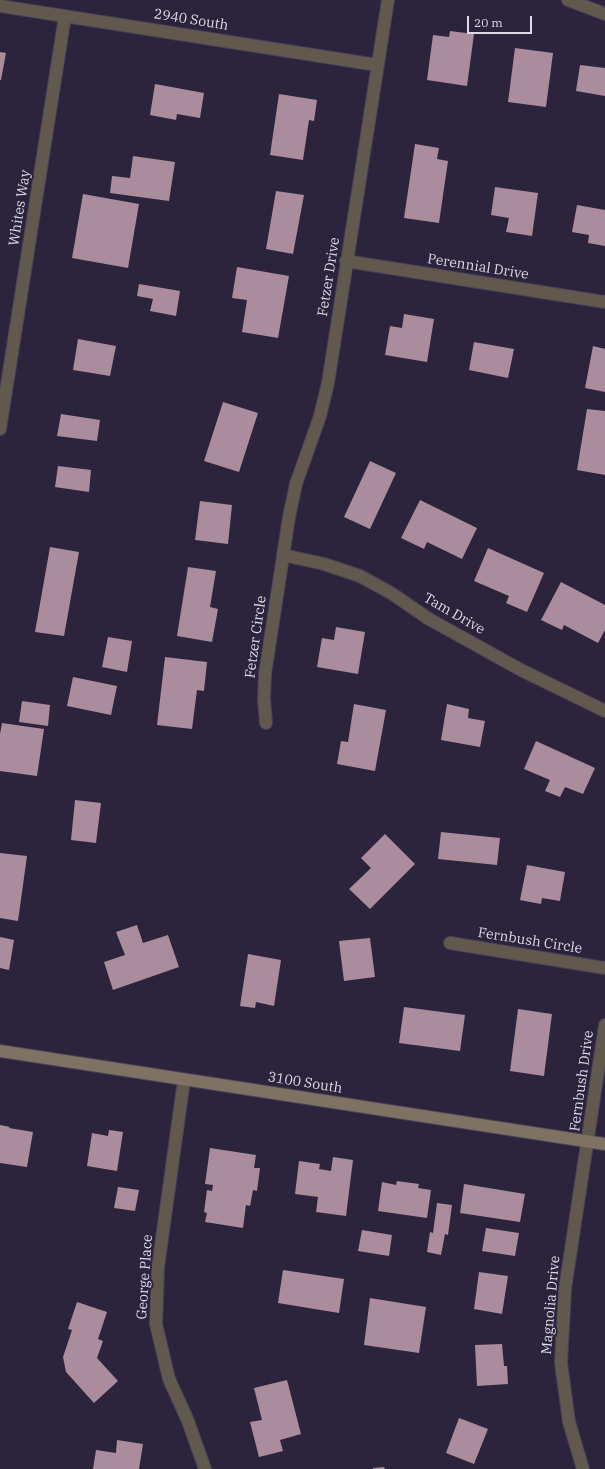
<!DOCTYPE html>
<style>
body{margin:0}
#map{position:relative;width:605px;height:1469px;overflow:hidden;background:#2c243c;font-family:"IBM Plex Serif",serif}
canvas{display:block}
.scale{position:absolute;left:467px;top:16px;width:65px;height:18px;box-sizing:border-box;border:2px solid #ddd9e9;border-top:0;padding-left:5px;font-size:12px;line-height:14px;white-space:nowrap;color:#ddd9e9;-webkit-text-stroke:3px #2c243c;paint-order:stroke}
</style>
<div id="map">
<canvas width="605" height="1469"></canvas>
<div class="scale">20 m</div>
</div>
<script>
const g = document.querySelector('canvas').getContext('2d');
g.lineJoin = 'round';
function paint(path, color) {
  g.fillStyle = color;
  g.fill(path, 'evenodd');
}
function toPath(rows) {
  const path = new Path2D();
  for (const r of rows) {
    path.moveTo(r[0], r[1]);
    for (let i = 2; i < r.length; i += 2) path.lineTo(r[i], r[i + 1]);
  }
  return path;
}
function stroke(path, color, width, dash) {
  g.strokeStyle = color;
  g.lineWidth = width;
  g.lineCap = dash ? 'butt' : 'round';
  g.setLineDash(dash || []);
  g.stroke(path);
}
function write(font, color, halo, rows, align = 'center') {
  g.font = font + ' "IBM Plex Serif",serif';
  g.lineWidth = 4;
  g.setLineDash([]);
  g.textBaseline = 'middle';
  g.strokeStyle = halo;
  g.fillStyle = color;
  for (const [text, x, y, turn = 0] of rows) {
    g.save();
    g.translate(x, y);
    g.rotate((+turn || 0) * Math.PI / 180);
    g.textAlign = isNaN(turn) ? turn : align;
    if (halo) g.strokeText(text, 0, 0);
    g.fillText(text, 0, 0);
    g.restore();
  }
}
const building = toPath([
 [450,31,474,34,467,86,427,80,433,35,449,37],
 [515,48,553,53,546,107,508,102],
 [0,52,6,53,1,80,0,80],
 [580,65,605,68,605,96,576,91],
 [155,84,204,93,200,118,177,114,176,120,150,115],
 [279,94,317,100,314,121,309,120,303,160,270,155],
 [415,144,439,148,437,159,448,161,439,223,404,218],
 [133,156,175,162,169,201,110,193,112,176,130,178],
 [495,187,538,193,532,236,506,232,509,218,491,215],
 [276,191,304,195,293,254,266,249],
 [83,194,139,204,128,268,72,258],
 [577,205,605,210,605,246,588,243,589,235,572,232],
 [237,267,289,276,278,338,242,332,247,300,232,298],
 [139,284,180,291,176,316,150,311,153,299,137,296],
 [404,314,434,319,427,362,385,355,390,326,402,328],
 [78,339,116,346,110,376,73,370],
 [474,342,514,349,508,378,469,370],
 [593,346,605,349,605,392,585,388],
 [223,402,258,413,239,472,204,461],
 [587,409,605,411,605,475,577,470],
 [61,414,100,420,97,441,57,436],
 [370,461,396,473,370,529,344,517],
 [58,466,91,470,89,492,55,487],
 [420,500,477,528,462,559,427,542,424,549,401,538],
 [200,501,232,505,228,544,195,540],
 [50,547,79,552,64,636,35,632],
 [488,548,544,573,527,612,506,603,509,596,474,581],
 [188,567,216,571,210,607,218,609,212,642,177,636],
 [561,582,605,605,605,630,598,643,564,625,562,630,541,620],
 [336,627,365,632,358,674,317,667,322,638,334,640],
 [108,637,132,641,127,672,102,667],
 [165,657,207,662,204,691,197,690,192,729,157,725],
 [73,677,117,686,111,715,67,706],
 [22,701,50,705,48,726,19,722],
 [354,704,386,710,375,771,337,764,341,741,348,742],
 [447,704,469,709,468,718,485,721,480,747,441,740],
 [2,723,44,729,37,776,0,771,0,734],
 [536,741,595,768,583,794,565,787,560,797,545,791,550,780,524,769],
 [75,800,101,803,96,843,71,840],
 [441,832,500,838,497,865,438,859],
 [385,834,415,864,370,909,349,889,371,868,361,858],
 [0,853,27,856,18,921,0,918],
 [527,865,565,872,560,901,542,898,541,904,520,900],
 [137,925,143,943,168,935,179,967,113,990,104,962,125,955,116,932],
 [0,937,14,940,9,970,0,968],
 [370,938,375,977,344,981,339,941],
 [248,954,281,960,274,1006,256,1002,255,1008,240,1006],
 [404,1007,465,1015,460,1051,399,1043],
 [518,1009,552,1014,544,1076,510,1071],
 [0,1125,10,1127,9,1128,33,1132,27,1167,0,1163],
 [109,1130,123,1132,117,1171,87,1166,92,1133,108,1136],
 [210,1148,256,1155,254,1168,260,1168,257,1191,253,1190,250,1206,246,1205,243,1228,205,1222,207,1213,204,1212,207,1190,212,1191,213,1185,205,1184],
 [333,1157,353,1160,346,1216,316,1212,318,1197,295,1194,299,1161,320,1164,319,1169,331,1171],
 [397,1181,419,1184,418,1188,431,1190,427,1218,378,1211,382,1182,396,1185],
 [464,1184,525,1194,520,1222,460,1213],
 [118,1187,139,1190,135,1211,114,1208],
 [437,1203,452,1205,448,1235,445,1234,441,1255,427,1252,430,1232,433,1233],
 [486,1228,519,1233,515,1256,482,1251],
 [362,1230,392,1235,389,1256,358,1251],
 [283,1270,344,1279,339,1313,278,1303],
 [479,1272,508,1276,502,1314,474,1309],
 [370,1298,426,1307,419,1353,364,1345],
 [77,1302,107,1312,98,1339,103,1341,97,1358,118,1381,94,1403,66,1372,63,1357,72,1330,68,1329],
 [502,1344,504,1366,507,1366,508,1384,477,1386,475,1345],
 [287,1380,301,1434,280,1440,283,1451,259,1457,250,1422,262,1420,254,1388],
 [459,1418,488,1429,474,1464,446,1453],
 [117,1440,143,1444,139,1469,93,1469,96,1450,116,1453],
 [384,1467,385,1469,373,1469,373,1468]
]);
const street = toPath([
 [568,0,605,14],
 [0,6,377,65],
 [346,261,605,302],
 [0,429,65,16],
 [283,555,324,564,360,576,391,593,429,619,521,670,605,711],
 [266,723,264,699,265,674,289,517,296,484,320,416,328,383,388,0],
 [450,943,605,968],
 [184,1080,158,1267,156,1324,169,1379,188,1421,205,1469],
 [583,1469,569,1422,561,1363,565,1289,605,1025]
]);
const secondary = toPath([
 [0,1051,605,1144]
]);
const streetNames = [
 ["2940 South",191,20,9],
 ["Whites Way",20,208,-81],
 ["Perennial Drive",478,267,9],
 ["Fetzer Drive",329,277,-81],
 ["Tam Drive",454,614,30],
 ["Fetzer Circle",256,637,-82],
 ["Fernbush Circle",530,941,9],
 ["Fernbush Drive",582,1081,-82],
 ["3100 South",305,1083,9],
 ["George Place",145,1277,-86],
 ["Magnolia Drive",551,1305,-85]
];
paint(building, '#ab8c9c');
stroke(street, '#484158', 14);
stroke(secondary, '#484158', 14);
stroke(street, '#61584e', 12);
stroke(secondary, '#807262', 12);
write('14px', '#ddd9e9', '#2c243c', streetNames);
</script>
